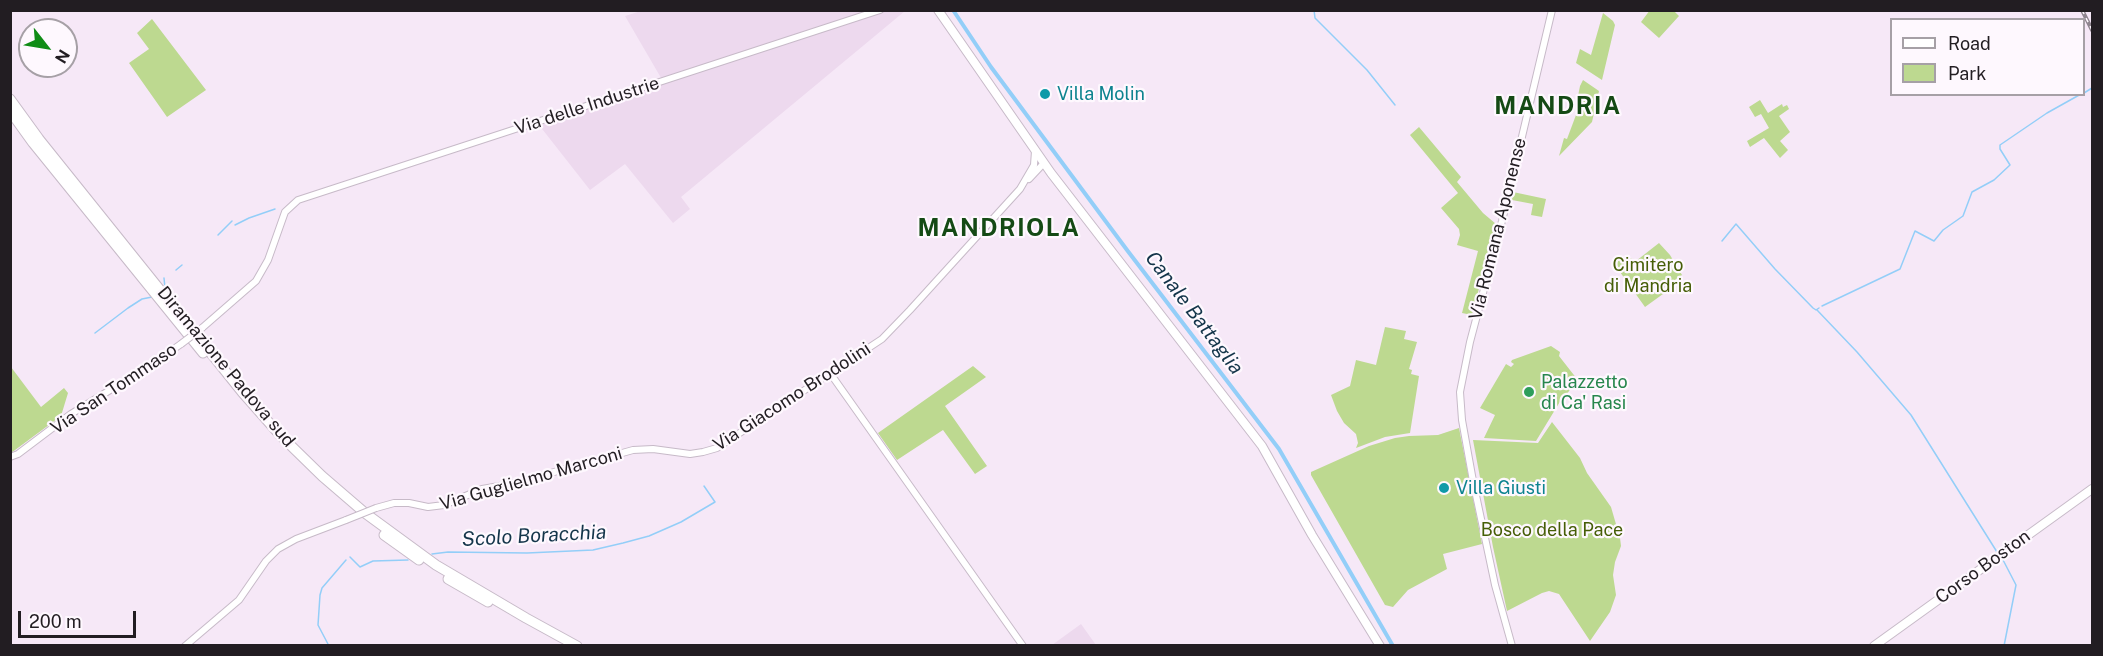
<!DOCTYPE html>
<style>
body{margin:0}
#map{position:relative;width:2103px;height:656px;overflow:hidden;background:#f6e8f7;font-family:"Public Sans",sans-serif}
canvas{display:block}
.frame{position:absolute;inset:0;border:12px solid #221d22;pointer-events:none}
.legend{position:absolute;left:1890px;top:18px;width:195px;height:78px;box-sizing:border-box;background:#fef8fe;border:2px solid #a6a0a6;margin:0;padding:8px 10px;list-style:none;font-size:18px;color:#221d22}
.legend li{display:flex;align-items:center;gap:12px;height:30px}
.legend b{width:30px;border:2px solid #a6a0a6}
.north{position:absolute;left:18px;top:18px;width:60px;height:60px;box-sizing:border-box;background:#fef8fe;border:2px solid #a6a0a6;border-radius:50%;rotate:121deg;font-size:16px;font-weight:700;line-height:24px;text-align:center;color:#221d22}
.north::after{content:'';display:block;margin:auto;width:21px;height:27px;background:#108c16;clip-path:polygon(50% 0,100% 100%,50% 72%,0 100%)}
.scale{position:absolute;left:18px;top:611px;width:118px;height:27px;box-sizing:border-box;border:3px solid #221d22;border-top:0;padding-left:8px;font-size:18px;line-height:21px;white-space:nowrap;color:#221d22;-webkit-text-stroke:4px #fef8fe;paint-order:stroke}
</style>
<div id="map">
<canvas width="2103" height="656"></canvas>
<div class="frame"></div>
<ul class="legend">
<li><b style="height:8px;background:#fff"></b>Road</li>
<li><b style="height:16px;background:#bdd990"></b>Park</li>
</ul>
<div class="north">N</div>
<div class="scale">200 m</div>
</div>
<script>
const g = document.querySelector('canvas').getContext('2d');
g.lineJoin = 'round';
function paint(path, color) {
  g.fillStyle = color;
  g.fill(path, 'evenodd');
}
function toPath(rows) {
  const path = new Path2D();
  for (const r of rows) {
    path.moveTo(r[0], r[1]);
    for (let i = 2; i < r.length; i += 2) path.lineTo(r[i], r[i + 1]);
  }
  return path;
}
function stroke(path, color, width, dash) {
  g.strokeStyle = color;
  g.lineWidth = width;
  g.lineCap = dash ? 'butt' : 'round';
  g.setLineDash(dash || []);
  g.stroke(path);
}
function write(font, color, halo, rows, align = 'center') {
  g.font = font + ' "Public Sans",sans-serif';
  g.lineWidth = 4.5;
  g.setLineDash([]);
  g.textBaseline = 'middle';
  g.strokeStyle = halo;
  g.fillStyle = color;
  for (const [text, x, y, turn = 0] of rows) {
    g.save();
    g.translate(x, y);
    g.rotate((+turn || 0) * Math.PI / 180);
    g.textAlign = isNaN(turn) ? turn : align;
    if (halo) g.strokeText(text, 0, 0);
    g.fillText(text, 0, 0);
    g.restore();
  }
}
const built = toPath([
 [641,11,905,11,681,197,690,209,673,223,625,164,590,190,539,125,664,83,625,16],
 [1081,624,1096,645,1052,645]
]);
const green = toPath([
 [1650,10,1674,11,1679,16,1659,38,1641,22],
 [1603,13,1613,21,1615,25,1602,80,1576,63,1580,49,1591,55],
 [152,19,206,90,167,117,129,63,149,49,137,33],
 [1583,80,1599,91,1592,122,1559,156,1564,138,1567,139,1576,115,1582,97,1578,96,1580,86],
 [1760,100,1768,113,1782,104,1783,107,1787,105,1789,109,1779,116,1790,132,1780,141,1788,150,1780,158,1764,138,1750,147,1747,141,1769,128,1761,114,1755,117,1749,107],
 [1419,127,1461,177,1457,182,1483,213,1496,224,1472,315,1462,313,1478,251,1457,245,1460,235,1459,229,1441,208,1458,193,1410,135],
 [1513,192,1546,199,1542,217,1531,215,1533,204,1512,200],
 [1659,243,1670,255,1682,275,1661,290,1663,294,1645,307,1615,265,1616,256,1633,259,1636,261],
 [1385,327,1406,331,1404,339,1417,342,1409,369,1412,370,1411,374,1419,376,1410,433,1385,437,1356,448,1358,443,1356,434,1344,423,1337,411,1331,395,1350,386,1356,360,1376,365],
 [1551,346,1560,352,1559,356,1577,379,1563,400,1561,400,1536,441,1484,438,1495,415,1480,408,1506,364,1511,367,1514,364,1511,362,1512,360],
 [973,366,986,377,945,406,987,466,975,474,943,430,897,460,878,433],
 [11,367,41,407,64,388,68,393,61,416,11,453],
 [1552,422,1580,458,1587,473,1611,507,1620,538,1621,546,1615,562,1613,575,1616,595,1610,612,1590,641,1559,594,1549,591,1542,593,1507,611,1493,547,1473,440,1538,443],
 [1459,428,1482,544,1443,554,1447,569,1408,590,1393,607,1385,605,1311,475,1311,472,1369,446,1395,438,1409,436,1438,435]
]);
const stream = toPath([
 [1314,10,1315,18,1367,70,1395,105],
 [2084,93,2092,88],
 [235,225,249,218,275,209],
 [218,235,232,221],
 [1722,241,1736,224,1775,269,1813,308,1816,310,1819,308],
 [176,270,182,265],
 [164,278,165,288],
 [1822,306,1900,269,1915,231,1934,241,1943,230,1963,216,1972,192,1994,180,2010,165,2000,149,2000,145,2047,113,2081,94],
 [1817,310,1857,352,1911,415,1997,552],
 [95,333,128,308,142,299,152,297],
 [432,554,448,552,527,553,593,550,623,543,649,536,681,522,715,502,704,486],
 [350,557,360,567,373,561,408,560],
 [2002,558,2016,585,2004,646],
 [329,646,318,625,320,595,322,588,346,560]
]);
const canal = toPath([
 [953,10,991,67,1127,250,1279,449,1393,646]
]);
const tertiary = toPath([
 [1029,179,1044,163],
 [202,328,256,281,268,260,285,212,298,200,880,10],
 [830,373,1023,646],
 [10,457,18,454,71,414,146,368,181,344],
 [376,508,394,503,409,503,428,507,444,505,482,489,511,484,633,450,653,449,690,454,703,452,717,448,882,339,910,310,1020,189,1034,165,1035,151],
 [185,646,239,600,266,561,278,549,296,539,346,520],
 [1512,646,1495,585,1473,481,1462,420,1460,392,1470,342,1502,221,1552,10]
]);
const primary = toPath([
 [938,10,1051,173,1262,446,1312,535,1380,646]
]);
const trunk = toPath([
 [1874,646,2092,489]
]);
const motorway = toPath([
 [10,99,39,139,242,392,280,435,322,476,365,513,436,565,526,618,577,646],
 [10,111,33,143,203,353],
 [384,535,419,560],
 [448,579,488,602]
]);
const rail = toPath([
 [2082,10,2092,30]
]);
const tertiaryBridge = toPath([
 [181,344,202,328],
 [346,520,376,508]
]);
const markers = [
 [1045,94,6,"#0f9aa8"],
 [1529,392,6,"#2e9e5b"],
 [1444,488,6,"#0f9aa8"]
];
const cultureNames = [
 ["Villa Molin",1057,94],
 ["Villa Giusti",1456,488]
];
const streetNames = [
 ["Via delle Industrie",587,106,-18],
 ["Via Romana Aponense",1498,229,-76],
 ["Diramazione Padova sud",226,367,50],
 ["Via San Tommaso",114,389,-34],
 ["Via Giacomo Brodolini",792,397,-33],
 ["Via Guglielmo Marconi",531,479,-16],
 ["Corso Boston",1983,567,-36]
];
const parkNames = [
 ["Cimitero",1648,265],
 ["di Mandria",1648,286],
 ["Bosco della Pace",1552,530]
];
const leisureNames = [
 ["Palazzetto",1541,382],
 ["di Ca' Rasi",1541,403]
];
const waterNames = [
 ["Canale Battaglia",1194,313,53],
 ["Scolo Boracchia",534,536,-3]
];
const districtNames = [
 ["MANDRIA",1558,107],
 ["MANDRIOLA",999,229]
];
paint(built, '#edd9ee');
paint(green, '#bdd990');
stroke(stream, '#93cef8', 1.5);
stroke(canal, '#93cef8', 4);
stroke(tertiary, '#c7bac8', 8);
stroke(primary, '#c7bac8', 10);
stroke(trunk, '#c7bac8', 10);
stroke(motorway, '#c7bac8', 11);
stroke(tertiary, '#fff', 6);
stroke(primary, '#fff', 8);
stroke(trunk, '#fff', 8);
stroke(motorway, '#fff', 9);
stroke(rail, '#8f858f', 4);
stroke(rail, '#fef8fe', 1.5, [4.5]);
stroke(tertiaryBridge, '#c7bac8', 8, []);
stroke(tertiaryBridge, '#fff', 6);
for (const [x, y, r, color] of markers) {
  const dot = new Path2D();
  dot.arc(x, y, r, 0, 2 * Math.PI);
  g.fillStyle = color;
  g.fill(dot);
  stroke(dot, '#fef8fe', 2);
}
write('18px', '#0d838f', '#fef8fe', cultureNames, 'left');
write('18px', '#221d22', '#fef8fe', streetNames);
write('18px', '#465e07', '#fef8fe', parkNames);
write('18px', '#27864d', '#fef8fe', leisureNames, 'left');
write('italic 20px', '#14354a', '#fef8fe', waterNames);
g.letterSpacing = '1.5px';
write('bold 24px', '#154a15', '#fef8fe', districtNames);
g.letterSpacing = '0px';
</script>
